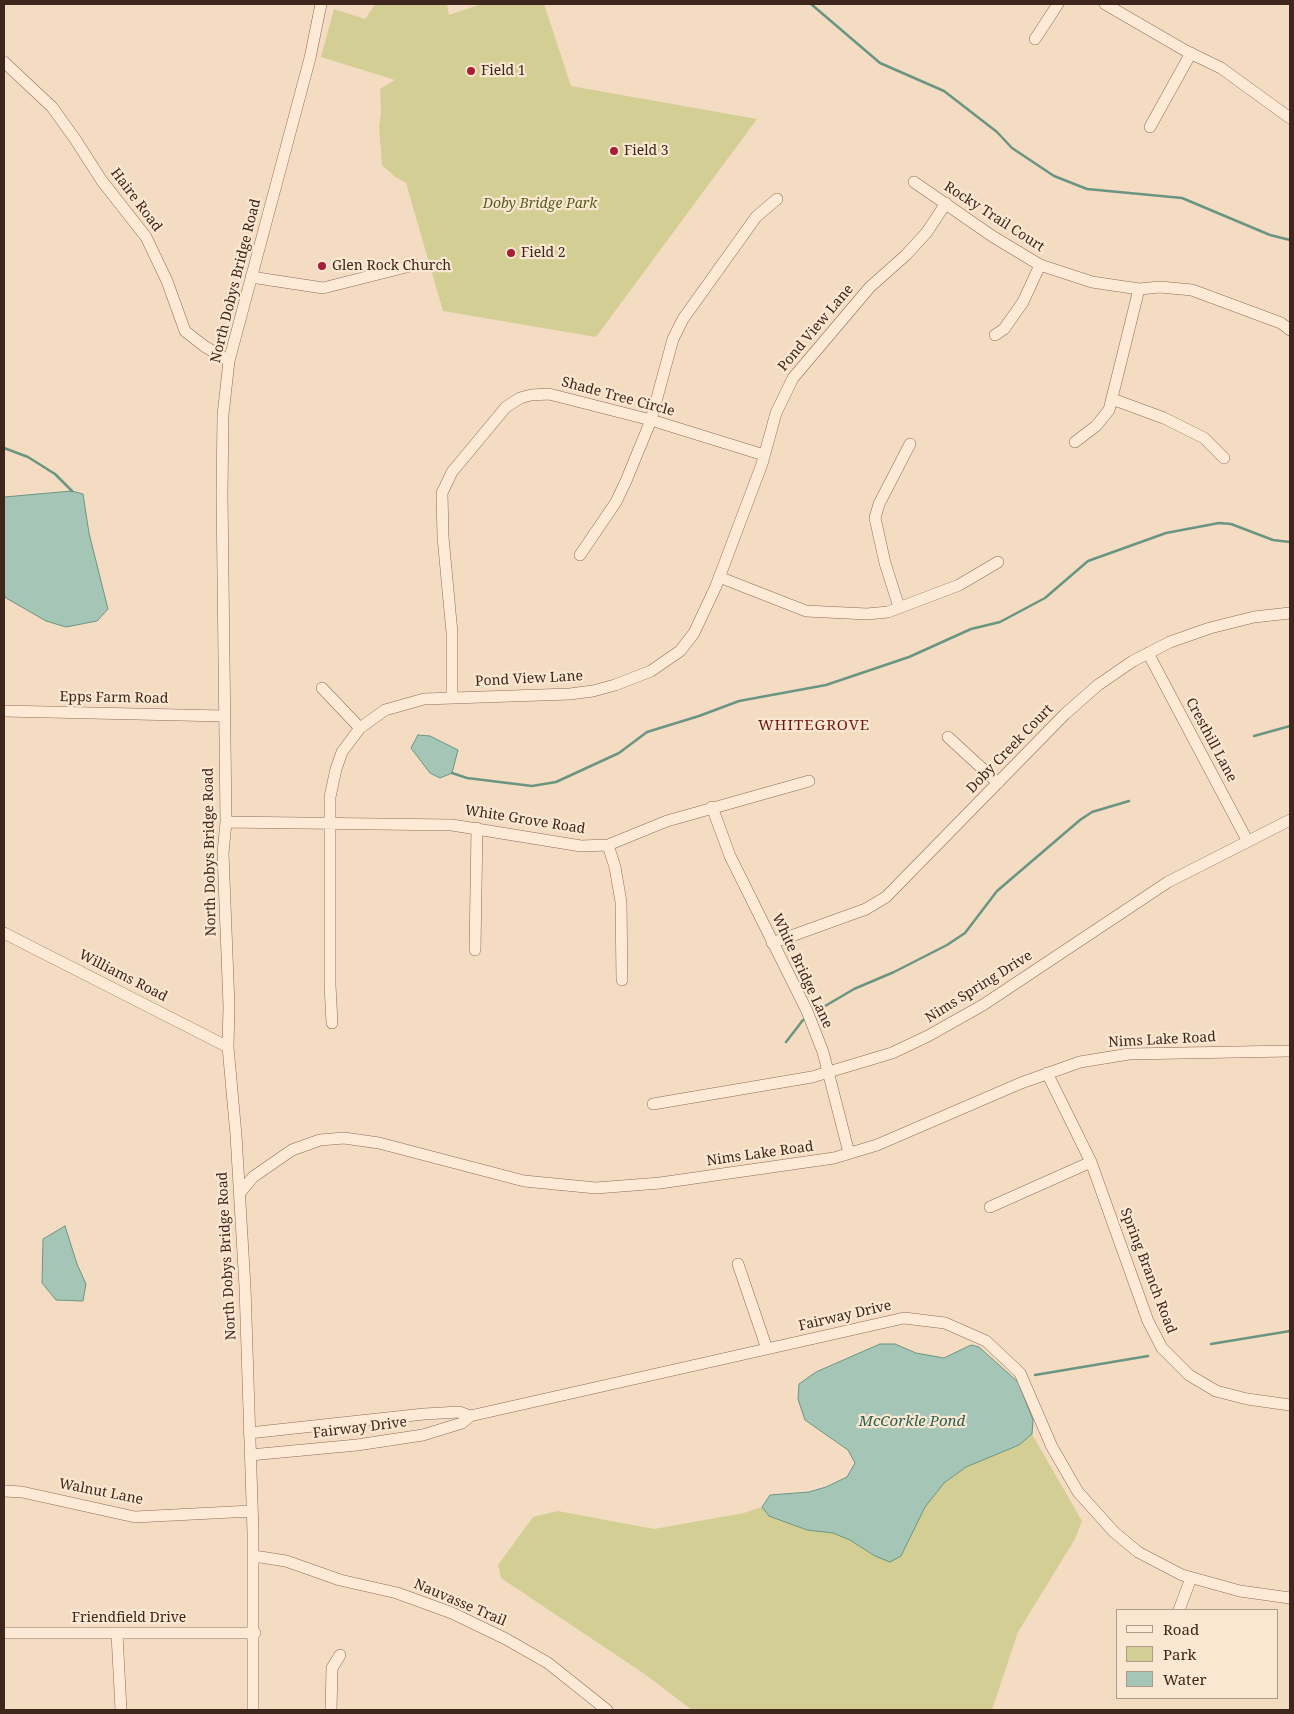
<!DOCTYPE html>
<style>
body{margin:0}
#map{position:relative;width:1294px;height:1714px;overflow:hidden;background:#f4dcc2;font-family:"Noto Serif",serif}
canvas{display:block}
.frame{position:absolute;inset:0;border:5px solid #3e261c;pointer-events:none}
.legend{position:absolute;left:1116px;top:1609px;width:162px;height:90px;box-sizing:border-box;background:#fae7d2;border:1px solid #af9a89;margin:0;padding:6px 9px;list-style:none;font-size:15px;color:#3e261c}
.legend li{display:flex;align-items:center;gap:10px;height:25px}
.legend b{width:25px;border:1px solid #af9a89}
</style>
<div id="map">
<canvas width="1294" height="1714"></canvas>
<div class="frame"></div>
<ul class="legend">
<li><b style="height:6px;background:#fdead6"></b>Road</li>
<li><b style="height:14px;background:#d3cf94"></b>Park</li>
<li><b style="height:14px;background:#a5c6b6"></b>Water</li>
</ul>
</div>
<script>
const g = document.querySelector('canvas').getContext('2d');
g.lineJoin = 'round';
function paint(path, color) {
  g.fillStyle = color;
  g.fill(path, 'evenodd');
}
function toPath(rows) {
  const path = new Path2D();
  for (const r of rows) {
    path.moveTo(r[0], r[1]);
    for (let i = 2; i < r.length; i += 2) path.lineTo(r[i], r[i + 1]);
  }
  return path;
}
function stroke(path, color, width, dash) {
  g.strokeStyle = color;
  g.lineWidth = width;
  g.lineCap = dash ? 'butt' : 'round';
  g.setLineDash(dash || []);
  g.stroke(path);
}
function write(font, color, halo, rows, align = 'center') {
  g.font = font + ' "Noto Serif",serif';
  g.lineWidth = 4.5;
  g.setLineDash([]);
  g.textBaseline = 'middle';
  g.strokeStyle = halo;
  g.fillStyle = color;
  for (const [text, x, y, turn = 0] of rows) {
    g.save();
    g.translate(x, y);
    g.rotate((+turn || 0) * Math.PI / 180);
    g.textAlign = isNaN(turn) ? turn : align;
    if (halo) g.strokeText(text, 0, 0);
    g.fillText(text, 0, 0);
    g.restore();
  }
}
const green = toPath([
 [375,4,447,4,449,15,481,4,544,4,571,86,757,119,596,337,443,311,406,183,394,176,382,165,379,126,381,113,380,89,395,80,321,57,334,9,365,19],
 [1032,1434,1082,1521,1075,1539,1018,1632,992,1710,692,1710,643,1673,501,1578,498,1565,533,1517,558,1511,654,1529,744,1513,762,1507,769,1516,807,1530,832,1533,850,1540,875,1556,901,1556,925,1507,944,1483,966,1467,1019,1445]
]);
const water = toPath([
 [72,491,83,494,89,533,108,609,97,621,66,627,46,621,6,598,4,594,4,497,72,491],
 [418,735,430,736,458,750,452,773,440,778,430,773,411,748,418,735],
 [65,1226,77,1264,86,1284,83,1301,56,1300,42,1283,43,1239,65,1226],
 [880,1344,895,1344,916,1353,944,1358,971,1345,979,1347,1018,1382,1033,1420,1032,1434,1019,1445,966,1467,944,1483,925,1507,901,1556,890,1562,875,1556,850,1540,833,1533,807,1530,769,1516,762,1507,770,1495,809,1492,826,1487,847,1477,855,1463,848,1450,805,1420,798,1399,799,1384,816,1372,880,1344]
]);
const stream = toPath([
 [811,4,880,63,944,91,997,132,1012,148,1054,176,1087,189,1182,198,1270,235,1290,240],
 [4,448,28,457,55,474,72,491],
 [1254,736,1290,726],
 [452,773,467,778,532,786,556,782,619,753,647,732,699,716,739,701,826,685,909,657,971,629,1000,622,1045,598,1088,561,1166,533,1219,523,1231,524,1273,540,1290,542],
 [820,1009,854,989,894,972,947,945,965,933,997,891,1080,820,1092,812,1129,801],
 [786,1042,803,1020],
 [1211,1344,1290,1331],
 [1035,1375,1148,1356]
]);
const minor = toPath([
 [1105,4,1186,51,1221,68,1290,118],
 [1035,39,1058,4],
 [4,62,52,107,75,139,102,181,146,237,167,281,185,331,204,346,229,361],
 [1150,127,1191,53],
 [914,182,992,236,1040,265,1092,282,1139,289,1160,287,1192,290,1281,323,1290,330],
 [251,277,323,288,414,265],
 [995,335,1004,329,1023,302,1040,265],
 [1112,399,1164,418,1204,438,1224,458],
 [1075,442,1096,426,1109,410,1139,289],
 [580,555,616,502,626,481,651,420,673,339,683,319,756,217,777,199],
 [719,577,806,611,867,614,888,612,959,585,998,562],
 [899,607,885,563,875,518,879,504,910,444],
 [1148,653,1247,840],
 [322,688,360,728],
 [452,697,452,633,443,537,442,493,452,472,506,407,520,398,531,395,549,394,651,420,764,455],
 [4,711,224,716],
 [948,737,998,783],
 [712,807,730,856,807,1011,823,1052,849,1153],
 [226,822,452,825,581,846,608,845,667,821,809,781],
 [608,845,615,867,621,902,622,980],
 [4,933,228,1047],
 [772,943,866,909,886,897,1065,714,1098,685,1133,661,1170,642,1210,628,1254,617,1290,613],
 [475,950,477,828],
 [332,1023,330,985,330,797,336,769,342,752,360,728,385,710,424,699,570,694,593,691,615,685,651,671,680,651,694,633,716,586,762,464,776,413,793,378,870,287,906,255,927,232,946,203],
 [1047,1073,1091,1162,1148,1321,1162,1348,1189,1375,1216,1391,1247,1399,1290,1405],
 [653,1104,812,1077,892,1053,928,1036,983,1005,1168,882,1290,820],
 [239,1194,253,1177,292,1150,320,1140,344,1138,379,1143,524,1181,596,1188,660,1183,834,1158,877,1145,1021,1083,1080,1062,1129,1054,1290,1051],
 [990,1207,1091,1162],
 [738,1264,767,1349],
 [249,1433,424,1414,459,1412,470,1416],
 [250,1455,357,1445,423,1435,462,1423,470,1416,904,1318,945,1323,986,1341,1020,1373,1052,1447,1078,1492,1114,1532,1138,1552,1182,1575,1240,1591,1290,1598],
 [4,1491,22,1492,135,1517,252,1511],
 [254,1556,286,1561,340,1580,397,1593,452,1613,506,1639,548,1663,607,1710],
 [1179,1610,1191,1578],
 [4,1633,255,1633],
 [117,1634,121,1710],
 [253,1710,253,1533,245,1287,236,1135,228,1047,229,1006,223,853,226,822,222,494,223,415,229,361,310,58,321,4],
 [331,1710,332,1668,340,1655]
]);
const markers = [
 [471,71,5,"#a71e38"],
 [614,151,5,"#a71e38"],
 [511,253,5,"#a71e38"],
 [322,266,5,"#a71e38"]
];
const poiNames = [
 ["Field 1",481,71],
 ["Field 3",624,151],
 ["Field 2",521,253],
 ["Glen Rock Church",332,266]
];
const streetNames = [
 ["Haire Road",136,200,53],
 ["Rocky Trail Court",994,217,33],
 ["North Dobys Bridge Road",236,281,-76],
 ["Pond View Lane",816,328,-50],
 ["Shade Tree Circle",618,397,15],
 ["Pond View Lane",529,679,-3],
 ["Epps Farm Road",114,698,1],
 ["Cresthill Lane",1211,740,62],
 ["Doby Creek Court",1010,749,-46],
 ["White Grove Road",525,820,9],
 ["North Dobys Bridge Road",210,852,-91],
 ["White Bridge Lane",802,971,65],
 ["Williams Road",123,976,27],
 ["Nims Spring Drive",979,987,-32],
 ["Nims Lake Road",1162,1040,-3],
 ["Nims Lake Road",760,1154,-8],
 ["North Dobys Bridge Road",227,1256,-93],
 ["Spring Branch Road",1148,1271,69],
 ["Fairway Drive",845,1316,-13],
 ["Fairway Drive",360,1428,-7],
 ["Walnut Lane",101,1492,11],
 ["Nauvasse Trail",460,1603,23],
 ["Friendfield Drive",129,1618]
];
const parkNames = [
 ["Doby Bridge Park",540,204]
];
const neighbourhoodNames = [
 ["WHITEGROVE",814,726]
];
const waterNames = [
 ["McCorkle Pond",912,1422]
];
paint(green, '#d3cf94');
paint(water, '#a5c6b6');
stroke(water, '#6a9583', 1);
stroke(stream, '#6a9583', 2.5);
stroke(minor, '#906a56', 12);
stroke(minor, '#fdead6', 11);
for (const [x, y, r, color] of markers) {
  const dot = new Path2D();
  dot.arc(x, y, r, 0, 2 * Math.PI);
  g.fillStyle = color;
  g.fill(dot);
  stroke(dot, '#fae7d2', 2);
}
write('14px', '#3e261c', '#fae7d2', poiNames, 'left');
write('14px', '#3e261c', '#fae7d2', streetNames);
write('italic 14px', '#595d20', '#fae7d2', parkNames);
g.letterSpacing = '1px';
write('15px', '#701816', '#fae7d2', neighbourhoodNames);
g.letterSpacing = '0px';
write('italic 15px', '#2a6052', '#fae7d2', waterNames);
</script>
